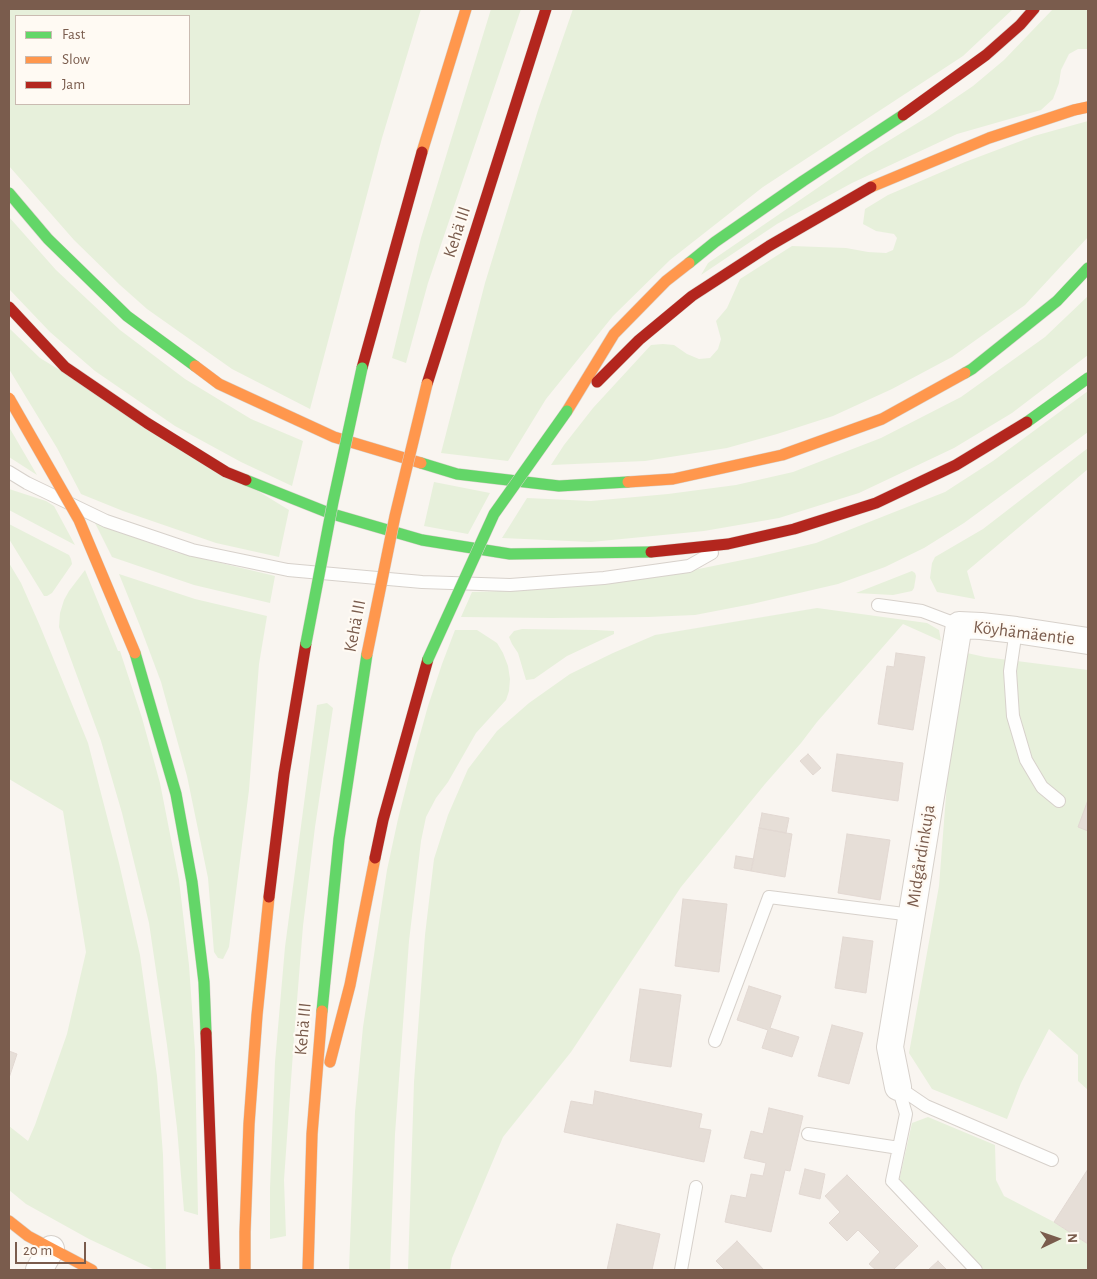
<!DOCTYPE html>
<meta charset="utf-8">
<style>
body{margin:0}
#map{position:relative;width:1097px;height:1279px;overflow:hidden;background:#f9f5f0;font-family:"Alegreya Sans",sans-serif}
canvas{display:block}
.frame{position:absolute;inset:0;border:10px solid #7a5c4d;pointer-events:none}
.legend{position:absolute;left:15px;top:15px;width:175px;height:90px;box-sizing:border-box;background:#fffaf3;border:1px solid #cabbb1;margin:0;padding:6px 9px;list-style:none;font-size:15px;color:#7a5c4d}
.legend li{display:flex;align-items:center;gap:10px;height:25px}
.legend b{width:25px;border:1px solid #cabbb1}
.north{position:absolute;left:1032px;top:1214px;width:50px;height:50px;-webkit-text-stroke:4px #fffaf3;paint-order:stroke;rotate:87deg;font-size:14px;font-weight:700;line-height:20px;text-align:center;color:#7a5c4d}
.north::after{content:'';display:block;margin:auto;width:18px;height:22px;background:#7a5c4d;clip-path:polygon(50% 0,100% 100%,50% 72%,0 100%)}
.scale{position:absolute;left:15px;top:1242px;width:71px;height:22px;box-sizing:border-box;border:2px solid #7a5c4d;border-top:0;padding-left:6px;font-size:15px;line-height:18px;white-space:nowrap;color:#7a5c4d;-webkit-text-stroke:4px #fffaf3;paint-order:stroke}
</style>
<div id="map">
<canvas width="1097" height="1279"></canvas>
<div class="frame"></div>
<ul class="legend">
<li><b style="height:6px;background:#63d668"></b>Fast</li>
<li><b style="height:6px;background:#ff974d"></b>Slow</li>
<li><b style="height:6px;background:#b3261e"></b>Jam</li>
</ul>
<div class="north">N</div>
<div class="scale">20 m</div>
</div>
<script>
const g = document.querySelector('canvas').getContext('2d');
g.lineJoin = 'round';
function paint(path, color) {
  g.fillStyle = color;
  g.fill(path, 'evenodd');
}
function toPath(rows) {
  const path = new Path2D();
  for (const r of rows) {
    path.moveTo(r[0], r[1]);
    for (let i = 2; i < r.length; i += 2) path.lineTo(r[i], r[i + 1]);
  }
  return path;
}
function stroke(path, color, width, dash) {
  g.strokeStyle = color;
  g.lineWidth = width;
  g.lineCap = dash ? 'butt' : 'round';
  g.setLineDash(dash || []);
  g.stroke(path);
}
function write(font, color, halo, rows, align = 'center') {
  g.font = font + ' "Alegreya Sans",sans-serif';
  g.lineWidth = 4.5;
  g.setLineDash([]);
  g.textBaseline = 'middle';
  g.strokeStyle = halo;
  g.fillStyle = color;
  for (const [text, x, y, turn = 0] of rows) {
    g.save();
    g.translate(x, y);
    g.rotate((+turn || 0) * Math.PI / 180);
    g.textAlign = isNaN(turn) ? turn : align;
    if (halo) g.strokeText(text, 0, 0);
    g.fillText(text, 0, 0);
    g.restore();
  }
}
const green = toPath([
 [9,9,421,9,382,138,310,409,232,369,147,309,120,285,74,240,9,166],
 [16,16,189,16,189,104,16,104],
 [491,9,521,9,428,283,406,363,392,358,421,238],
 [573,9,1013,9,963,56,763,187,670,260,613,316,546,399,508,461,441,453,485,283,538,110],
 [1053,9,1088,9,1088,49,1078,49,1069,54,1061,70,1059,83,1053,99,1041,110,957,134,852,183,777,224,701,275,708,263,867,154,929,116,973,86,1004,60],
 [1088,121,1088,237,1025,305,952,357,892,389,833,416,777,434,727,448,645,461,551,465,564,445,593,408,651,345,663,344,674,345,687,354,699,359,710,358,718,349,721,339,716,321,727,308,740,279,792,246,846,248,868,252,886,253,893,250,897,238,894,234,876,231,863,224,865,209,888,195,965,162,1034,136],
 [9,217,56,270,120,330,185,379,251,419,303,441,292,486,241,462,175,426,95,371,50,332,9,289],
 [1088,296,1088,355,1012,413,954,448,859,493,779,518,704,531,591,542,502,538,527,498,591,501,668,494,736,485,793,472,881,438,961,397,1045,337],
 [9,328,40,358,289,510,279,557,216,543,123,511,81,494,57,448,9,369],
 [1088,391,1088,432,964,523,924,548,885,567,838,584,752,604,695,615,648,617,551,618,461,617,472,592,530,590,597,584,679,573,757,557,816,543,945,492,993,461],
 [9,427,37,475,9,457],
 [1088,448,1088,469,967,571,975,599,937,592,930,578,932,563,935,557,983,529],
 [434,482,490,493,468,534,424,526],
 [9,489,46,501,54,506,75,545,9,510],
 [95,523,175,552,275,576,270,603,194,585,112,557],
 [9,524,69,555,71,559,72,564,52,593,47,596,44,596,9,539],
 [9,563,21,583,40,626,88,743,119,863,140,955,157,1076,163,1155,166,1270,155,1270,89,1239,26,1204,9,1190,9,1126,28,1141,35,1125,67,1034,86,952,63,811,9,779],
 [85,570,118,651,120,651,142,718,160,783,179,880,189,965,195,1051,198,1215,184,1211,177,1128,167,1045,149,923,122,813,101,741,59,627,60,613,64,600,69,591],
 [912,571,915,573,916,576,914,588,912,591,893,595,856,593],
 [119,574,195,599,267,616,259,664,249,790,236,892,229,947,223,959,218,958,214,952,208,878,187,776,161,682,140,626],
 [817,608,927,623,939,630,941,641,903,624,817,722,801,743,765,784,681,887,571,1052,503,1137,452,1258,450,1270,408,1270,414,1082,425,935,434,859,448,815,468,769,497,731,529,703,570,674,613,653,655,635],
 [522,629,596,630,614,631,614,634,567,656,534,679,526,680,518,653,512,644,509,637,514,631],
 [455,630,477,630,497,643,503,653,508,666,510,679,509,691,506,700,476,733,448,782,436,798,426,817,421,841,409,941,395,1134,390,1270,349,1270,355,1112,363,1027,387,870,398,819,414,756,428,706,442,664],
 [967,653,985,657,1088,670,1088,1090,1078,1081,1078,1055,1049,1029,1021,1083,1007,1119,932,1089,909,1053,939,886,949,757],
 [327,703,333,708,315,827,303,926,294,1038,284,1180,286,1236,270,1239,270,1188,275,1062,285,947,317,705],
 [928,1117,995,1145,996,1180,1004,1196,1054,1222,1088,1244,1088,1270,984,1270,963,1249,899,1181,912,1123]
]);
const building = toPath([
 [896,653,925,657,913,730,878,724,887,666,894,667,896,653],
 [808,754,821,768,813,775,800,761,808,754],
 [837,754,903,763,898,801,832,791,837,754],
 [1088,800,1088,831,1078,827,1088,800],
 [762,813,789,818,786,833,759,828,762,813],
 [759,828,792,834,785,877,751,871,759,828],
 [847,834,890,840,880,900,838,893,847,834],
 [736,856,754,859,751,871,734,868,736,856],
 [683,899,727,904,719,972,675,966,683,899],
 [843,937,873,941,866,993,835,988,843,937],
 [749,986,781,996,770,1028,799,1037,792,1057,762,1048,768,1030,737,1020,749,986],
 [640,989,681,995,671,1067,630,1061,640,989],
 [832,1025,863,1033,849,1084,818,1076,832,1025],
 [9,1051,17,1054,9,1078,9,1051],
 [595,1091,702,1114,699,1128,711,1130,704,1162,564,1132,571,1101,593,1105,595,1091],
 [769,1108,803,1116,790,1171,785,1170,771,1232,725,1222,731,1195,746,1198,751,1174,763,1176,766,1163,744,1158,751,1131,763,1134,769,1108],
 [805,1169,825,1174,820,1199,799,1194,805,1169],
 [1088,1169,1088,1244,1054,1222,1088,1169],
 [847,1175,918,1246,893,1270,876,1270,869,1264,880,1252,858,1230,847,1241,829,1223,840,1212,825,1196,847,1175],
 [617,1224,660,1234,652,1270,607,1270,617,1224],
 [737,1241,764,1270,725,1270,716,1261,737,1241],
 [938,1261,947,1270,928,1270,938,1261]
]);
const lane = toPath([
 [9,472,27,483,106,521,192,550,288,570,422,582,510,585,604,578,689,566,712,553],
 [878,605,922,611,959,625],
 [1016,630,1010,671,1013,716,1026,760,1042,787,1059,801],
 [715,1041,769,897,912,915],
 [898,1087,906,1114,892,1181,976,1270],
 [898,1087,926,1106,1052,1160],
 [808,1134,899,1148],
 [681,1270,696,1187]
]);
const street = toPath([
 [898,1087,890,1047,959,625,981,626,1016,630,1088,641],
 [39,1270,51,1249]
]);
const fast = toPath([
 [9,193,48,239,127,316,195,366],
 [689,263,715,242,803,181,903,115],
 [965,373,972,369,1057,301,1088,268],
 [1027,422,1088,378],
 [421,463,457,474,559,486,628,482],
 [246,480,329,513,422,540,510,554,651,552],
 [135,653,176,794,192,882,204,982,206,1033],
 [322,1011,339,839,367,654]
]);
const slow = toPath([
 [422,152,466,9],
 [871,187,989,138,1074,110,1088,107],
 [195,366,219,384,334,437,421,463],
 [567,411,614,334,666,281,689,263],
 [628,482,673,479,782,455,882,419,965,373],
 [330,1062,350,985,375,858],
 [9,1221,28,1236,92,1270],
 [245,1270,245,1232,249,1124,257,1015,269,897],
 [308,1270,312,1134,322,1011]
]);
const jam = toPath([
 [903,115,986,55,1020,25,1034,9],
 [9,307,65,367,147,423,226,472,246,480],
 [362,368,422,152],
 [597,382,639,340,692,296,769,246,871,187],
 [427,384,546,9],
 [651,552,728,544,794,529,876,503,956,465,1027,422],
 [375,858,383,820,428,659],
 [269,897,284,774,306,643],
 [206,1033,215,1270]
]);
const fastBridge = toPath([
 [306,643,333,502,362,368],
 [428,659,494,514,567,411]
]);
const slowBridge = toPath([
 [9,398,79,520,135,653],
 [367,654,395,516,427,384]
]);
const streetNames = [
 ["Kehä III",457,232,-72],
 ["Kehä III",355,626,-79],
 ["Köyhämäentie",1024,633,7],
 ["Midgårdinkuja",921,856,-81],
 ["Kehä III",303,1029,-85]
];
paint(green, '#e7f0db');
paint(building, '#e6ded7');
stroke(building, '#e2d8d2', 1);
stroke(lane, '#d7d1cb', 14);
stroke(street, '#d7d1cb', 28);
stroke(fast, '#d9d2cb', 12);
stroke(slow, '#d9d2cb', 12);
stroke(jam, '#d9d2cb', 12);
stroke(lane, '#fefefd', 12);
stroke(street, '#fefefd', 26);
stroke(fast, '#63d668', 11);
stroke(slow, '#ff974d', 11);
stroke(jam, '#b3261e', 11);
stroke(fastBridge, '#dad1cc', 12, []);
stroke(slowBridge, '#dad1cc', 12, []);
stroke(fastBridge, '#63d668', 11);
stroke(slowBridge, '#ff974d', 11);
write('18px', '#7a5c4d', '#fffaf3', streetNames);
</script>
